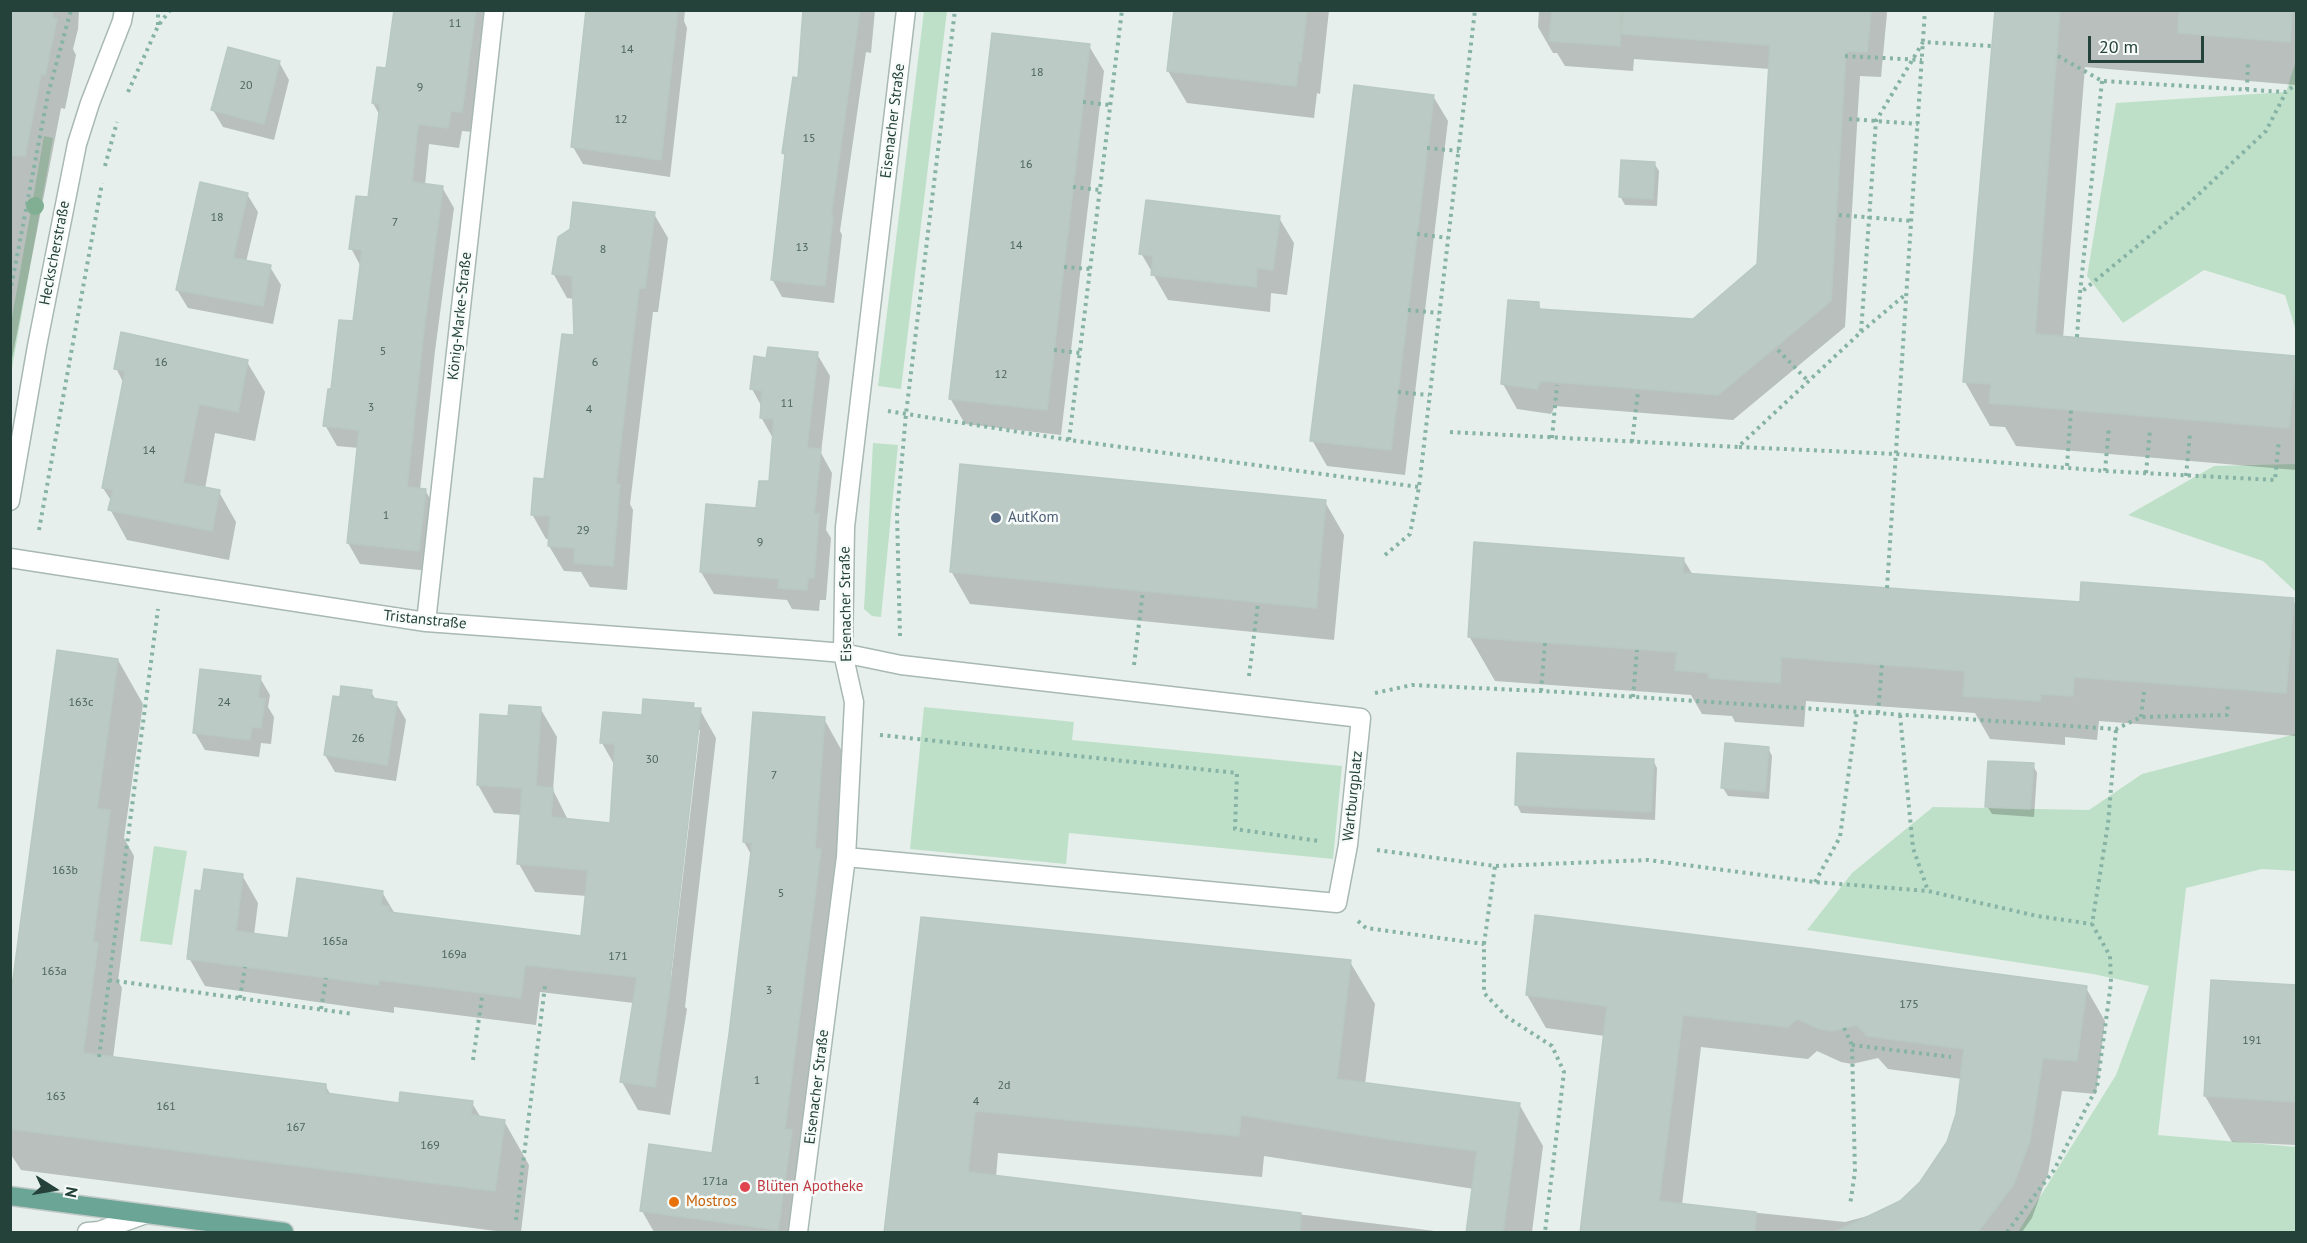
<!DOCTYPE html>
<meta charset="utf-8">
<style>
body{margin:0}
#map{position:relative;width:2307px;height:1243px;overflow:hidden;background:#e6efeb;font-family:"PT Sans",sans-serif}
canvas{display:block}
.frame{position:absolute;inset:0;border:12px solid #24423a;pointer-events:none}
.north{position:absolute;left:24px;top:1159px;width:60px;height:60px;-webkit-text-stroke:4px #f7fbf9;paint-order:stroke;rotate:101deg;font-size:16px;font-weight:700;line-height:24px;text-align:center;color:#24423a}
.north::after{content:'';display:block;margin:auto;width:21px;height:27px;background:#24423a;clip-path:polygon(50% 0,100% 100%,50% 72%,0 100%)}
.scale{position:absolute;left:2088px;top:36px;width:116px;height:27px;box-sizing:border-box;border:3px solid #24423a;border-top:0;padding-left:8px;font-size:18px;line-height:21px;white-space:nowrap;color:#24423a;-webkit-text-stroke:4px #f7fbf9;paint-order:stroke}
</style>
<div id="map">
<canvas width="2307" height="1243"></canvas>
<div class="frame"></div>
<div class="north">N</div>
<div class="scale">20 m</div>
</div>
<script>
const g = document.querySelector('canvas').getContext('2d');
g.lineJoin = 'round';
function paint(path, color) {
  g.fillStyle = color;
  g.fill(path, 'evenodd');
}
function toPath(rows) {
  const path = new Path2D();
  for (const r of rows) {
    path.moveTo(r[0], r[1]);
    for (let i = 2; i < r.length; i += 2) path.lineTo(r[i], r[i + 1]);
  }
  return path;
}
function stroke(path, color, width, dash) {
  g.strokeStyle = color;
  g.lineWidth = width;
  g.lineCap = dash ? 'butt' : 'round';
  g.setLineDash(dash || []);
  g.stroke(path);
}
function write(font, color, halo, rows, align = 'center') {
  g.font = font + ' "PT Sans",sans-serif';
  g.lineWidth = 5;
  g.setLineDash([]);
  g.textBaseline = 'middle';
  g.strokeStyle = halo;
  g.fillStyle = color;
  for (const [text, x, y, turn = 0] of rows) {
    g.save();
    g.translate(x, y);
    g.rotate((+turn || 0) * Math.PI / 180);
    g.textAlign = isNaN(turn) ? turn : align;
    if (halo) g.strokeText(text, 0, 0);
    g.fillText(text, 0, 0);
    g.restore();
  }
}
const green = toPath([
 [924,11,947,11,901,389,878,386],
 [2296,61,2296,331,2285,295,2204,270,2123,323,2087,276,2116,103,2286,92],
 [44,136,53,138,11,374,11,323],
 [873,443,898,445,881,617,872,616,864,609],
 [2296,464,2296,592,2263,561,2128,515,2214,466],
 [924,707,1074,722,1072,740,1342,766,1333,859,1069,833,1066,864,910,849],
 [2296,734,2296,871,2262,869,2186,888,2158,1135,2296,1147,2296,1232,2018,1232,2116,1075,2149,986,2093,974,1807,930,1852,873,1933,807,2089,810,2142,774],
 [154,846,187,851,172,945,140,941]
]);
const shadow = toPath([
 [10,10,79,10,78,29,73,49,76,55,65,109,61,108,10,369],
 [396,10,490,10,473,132,462,131,459,148,429,144,425,185,442,187,454,208,435,351,420,490,425,490,437,511,430,571,360,564,348,543,359,448,337,446,325,425,332,391,354,323,361,267,351,248,370,199,380,116,373,103,387,70],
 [588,10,685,10,684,21,687,28,670,177,583,164,573,147],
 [805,10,875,10,871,53,866,52,840,231,842,235,834,303,782,297,772,279,786,158,783,153,800,79],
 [1175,10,1329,10,1320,94,1317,93,1314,118,1187,103,1168,71],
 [1539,10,1885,10,1887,13,1881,77,1860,76,1845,327,1733,420,1555,406,1551,414,1517,409,1503,384,1538,304,1542,311,1693,321,1758,265,1770,69,1634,59,1633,71,1565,66,1557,53,1553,53,1538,27],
 [1996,10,2296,10,2296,85,2085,67,2063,338,2295,357,2296,360,2296,470,2016,446,2005,427,1990,426,1965,382],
 [1089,46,1104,71,1061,435,965,424,950,398],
 [279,62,289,80,274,140,223,127,213,110],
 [1433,96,1448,121,1405,475,1327,466,1312,440],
 [1654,163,1659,171,1657,206,1625,205,1620,196],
 [247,194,258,212,246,262,270,267,281,285,273,324,188,308,177,290],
 [654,214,668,238,658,312,653,312,630,504,633,510,627,590,590,587,581,572,564,571,549,546,550,539,546,539,532,514,546,480,576,337,575,299,567,298,553,273],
 [1279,218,1294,243,1287,295,1271,293,1270,312,1168,300,1141,253],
 [817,354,830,376,821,453,832,473,826,530,831,538,826,600,820,600,819,611,792,609,787,600,714,594,701,572,758,510,770,483,774,440,761,417,762,407,752,389,767,359],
 [247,362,265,392,255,441,215,433,205,489,219,492,236,522,229,560,127,540,110,509,112,502,103,488,124,384,116,368],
 [1325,502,1344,535,1334,640,970,604,951,571],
 [1683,559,1693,575,2081,604,2293,599,2296,606,2296,736,2099,721,2097,740,2065,737,2065,745,1990,739,1975,713,1806,701,1804,727,1735,722,1732,716,1702,714,1691,695,1495,681,1469,636],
 [118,660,143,704,124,838,134,856,118,981,122,988,113,1058,325,1085,331,1095,401,1105,472,1103,481,1118,504,1121,529,1165,521,1232,504,1232,21,1170,10,1153,10,1012],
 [260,678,270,695,268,707,274,717,271,744,261,743,259,757,205,750,195,733],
 [371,692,376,700,396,703,406,720,396,781,335,772,325,755,341,699],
 [693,705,696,709,700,710,716,738,685,1007,687,1009,670,1115,638,1110,622,1082,634,1003,540,992,536,1025,394,1007,394,1013,205,986,189,958,202,892,242,875,258,903,254,935,290,940,382,892,395,914,582,938,587,896,535,892,519,864,522,815,494,813,478,785,482,715,510,717,540,708,557,737,553,790,568,820,611,825,615,766,602,743,643,716],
 [697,730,700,730,670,987,667,987],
 [824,719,847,760,809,1162,815,1172,807,1232,654,1232,642,1211,713,1154,731,1034,752,856,744,842],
 [1768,748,1772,756,1769,799,1728,796,1723,788],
 [1653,760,1657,768,1655,820,1521,813,1517,805],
 [2033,765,2037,773,2034,817,1992,814,1987,806],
 [922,918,1350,962,1375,1004,1365,1084,1519,1104,1543,1146,1532,1232,1468,1232,1474,1189,1264,1156,1262,1177,998,1153,996,1177,1443,1232,885,1232],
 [2212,981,2296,986,2296,1145,2232,1142,2205,1096],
 [2086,988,2105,1021,2096,1094,2062,1091,2048,1174,2032,1218,2022,1232,1582,1232,1605,1036,1546,1028,1527,995],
 [1701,1047,1808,1059,1817,1051,1841,1062,1852,1064,1878,1058,1888,1069,1962,1079,1958,1114,1948,1142,1921,1183,1901,1202,1875,1214,1845,1222,1682,1205]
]);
const building = toPath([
 [10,10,54,10,52,18,57,19,45,75,41,74,25,156,10,155,10,10],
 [394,10,476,10,462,112,451,111,448,128,418,124,412,182,443,186,424,329,407,487,426,489,419,551,347,543,359,430,323,426,328,389,331,389,339,320,353,321,362,250,349,249,356,196,368,197,380,105,372,103,377,67,386,68,394,10],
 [586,10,678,10,661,160,571,147,586,10],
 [803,10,860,10,831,216,833,216,825,286,771,280,785,154,782,153,793,77,798,78,803,10],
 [1174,10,1307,10,1301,62,1299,61,1296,86,1167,71,1174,10],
 [1552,10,1621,10,1620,46,1549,41,1552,10],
 [1623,10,1871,10,1867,52,1846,51,1831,301,1718,395,1541,381,1537,389,1501,384,1508,300,1539,302,1539,309,1693,319,1757,264,1770,45,1622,34,1623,10],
 [1995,10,2060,10,2035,334,2296,356,2289,428,1989,403,1991,384,1963,382,1995,10],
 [2179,10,2292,10,2290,42,2178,33,2179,10],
 [992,33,1090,44,1047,410,949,399,992,33],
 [228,47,280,61,264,124,211,110,228,47],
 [1354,85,1434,95,1391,450,1310,441,1354,85],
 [1621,160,1655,162,1653,199,1619,197,1621,160],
 [200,182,248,193,233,258,271,265,263,306,176,290,200,182],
 [1146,200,1280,216,1273,270,1257,268,1256,287,1151,275,1153,256,1139,254,1146,200],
 [573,202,655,212,645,288,639,288,616,484,620,484,613,566,574,563,575,548,548,546,550,516,531,515,534,478,544,479,562,334,574,335,572,276,552,274,558,237,570,229,573,202],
 [121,332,248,360,238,412,199,404,183,483,220,490,212,531,108,510,113,490,102,488,125,371,114,369,121,332],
 [768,347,818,352,807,448,821,449,814,514,819,514,814,578,808,578,807,590,778,588,779,579,700,572,706,504,756,508,759,481,769,481,774,419,760,418,762,391,750,389,754,356,766,358,768,347],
 [960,464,1326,500,1316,608,950,572,960,464],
 [1474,542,1684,558,1683,573,2080,602,2081,582,2294,598,2286,693,2074,677,2073,696,2041,694,2040,701,1963,696,1965,671,1781,657,1780,683,1708,678,1709,673,1675,670,1677,652,1468,637,1474,542],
 [57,650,118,659,97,809,110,810,93,942,98,943,83,1053,326,1084,326,1093,399,1103,400,1092,473,1101,471,1115,505,1120,495,1191,10,1129,10,1001,57,650],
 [200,669,261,676,258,698,265,699,261,728,252,727,250,740,193,733,200,669],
 [341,686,372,690,371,698,397,702,387,765,324,755,333,696,340,697,341,686],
 [643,699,694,703,693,708,701,708,670,979,671,980,655,1087,620,1082,637,977,525,965,521,998,379,980,379,985,187,959,195,890,201,891,204,869,243,874,236,931,288,938,297,878,383,891,381,905,389,907,389,912,581,936,588,870,517,864,522,788,477,785,480,714,508,716,509,705,541,707,536,786,553,788,551,817,610,823,615,744,600,743,603,712,642,715,643,699],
 [753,712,825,717,815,849,821,849,785,1129,792,1130,778,1230,640,1211,649,1144,712,1153,729,1034,752,843,743,842,753,712],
 [1725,743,1769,747,1765,792,1721,788,1725,743],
 [1517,753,1654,759,1651,812,1515,805,1517,753],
 [1988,761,2034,763,2030,809,1985,807,1988,761],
 [1535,915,1811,949,2087,986,2077,1061,2043,1058,2030,1140,2014,1184,1977,1233,1833,1233,1900,1201,1920,1182,1947,1142,1956,1114,1964,1049,1867,1036,1857,1025,1832,1031,1820,1029,1797,1019,1788,1027,1683,1015,1659,1201,1756,1212,1755,1233,1580,1233,1607,1006,1526,995,1535,915],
 [921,917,1351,960,1337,1079,1520,1103,1503,1233,1466,1233,1477,1151,1386,1139,1241,1115,1239,1136,975,1111,968,1172,1301,1213,1300,1233,884,1233,921,917],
 [2211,980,2296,985,2296,1102,2204,1096,2211,980]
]);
const path = toPath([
 [158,25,158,10],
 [1845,56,1922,60],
 [2058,56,2102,81,2286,92,2296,84],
 [2102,81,2080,293,2185,207,2266,131,2286,92],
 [2247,90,2248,62],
 [128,92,158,26,170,10],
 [1083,102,1110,105],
 [1849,119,1918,124],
 [1427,148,1459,151],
 [105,166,117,122],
 [1073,187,1100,190],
 [1839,215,1912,221],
 [1417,234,1448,238],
 [1064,267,1090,269],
 [10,293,48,94,71,10],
 [1408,310,1439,313],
 [1861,332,1906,294],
 [2077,337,2080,293],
 [1054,350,1080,353],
 [1778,350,1808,381],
 [1398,392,1429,395],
 [888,411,1069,440,1419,487],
 [1450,432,1738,447,1861,332,1876,121,1923,42,1992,46],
 [1552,438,1557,385],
 [1069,440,1122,10],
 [1632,442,1638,392],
 [1739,447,1897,454,2105,471,2275,480,2279,440],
 [2067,466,2071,410],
 [2105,471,2109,427],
 [2146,473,2150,430],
 [2186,476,2190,434],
 [39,530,102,183],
 [1385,555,1410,534,1419,487,1475,10],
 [1887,588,1925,10],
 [900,636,897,514,906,414,955,10],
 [1134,665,1143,591],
 [1249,676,1258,603],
 [1541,691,1545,643],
 [1375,693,1412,685,1562,692,2116,729,2141,717,2227,715,2228,702],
 [1633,697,1637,650],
 [1878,713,1882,664],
 [1900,715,1913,848,1928,891],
 [2141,717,2144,692],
 [880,735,1237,773,1235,829,1319,841],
 [1377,850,1495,866,1648,860,1815,882,1928,891,2037,916,2092,924],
 [1815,882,1840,837,1857,712],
 [1358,921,1366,928,1484,944,1484,993,1507,1017,1552,1046,1564,1072,1545,1232],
 [1484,944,1495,866],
 [109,980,353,1014],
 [240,998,245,967],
 [321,1009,326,978],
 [1844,1028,1852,1045,1855,1172,1850,1205],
 [1852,1045,1951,1057],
 [99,1057,158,609],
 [473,1060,482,997],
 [516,1220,545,986],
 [2007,1232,2054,1170,2097,1087,2111,983,2110,956,2092,924,2108,824,2116,729]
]);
const minor = toPath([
 [10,501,37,346,77,144,90,103,122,21,124,10],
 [10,558,426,622,808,650,843,653,901,665,1361,718,1348,845,1337,903,846,857],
 [426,622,494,10],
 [87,1232,99,1231,146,1214],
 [798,1232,846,857,854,702,843,653,845,527,906,10]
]);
const major = toPath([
 [10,1196,284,1232]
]);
const trees = [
 [35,206]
];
const markers = [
 [996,518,6,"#5c6f8a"],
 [745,1187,6,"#e0444e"],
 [674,1202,6,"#e8710a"]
];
const numberNames = [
 ["11",455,24],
 ["14",627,50],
 ["18",1037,73],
 ["20",246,86],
 ["9",420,88],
 ["12",621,120],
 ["15",809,139],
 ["16",1026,165],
 ["18",217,218],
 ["7",395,223],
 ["14",1016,246],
 ["13",802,248],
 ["8",603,250],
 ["5",383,352],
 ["16",161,363],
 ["6",595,363],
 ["12",1001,375],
 ["11",787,404],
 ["3",371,408],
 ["4",589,410],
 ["14",149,451],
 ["1",386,516],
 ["29",583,531],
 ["9",760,543],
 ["163c",81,703],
 ["24",224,703],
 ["26",358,739],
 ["30",652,760],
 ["7",774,776],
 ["163b",65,871],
 ["5",781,894],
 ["165a",335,942],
 ["169a",454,955],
 ["171",618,957],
 ["163a",54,972],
 ["3",769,991],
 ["175",1909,1005],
 ["191",2252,1041],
 ["1",757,1081],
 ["2d",1004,1086],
 ["163",56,1097],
 ["4",976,1102],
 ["161",166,1107],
 ["167",296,1128],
 ["169",430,1146],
 ["171a",715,1182]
];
const streetNames = [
 ["Eisenacher Straße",893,121,-83],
 ["Heckscherstraße",55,253,-79],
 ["König-Marke-Straße",460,316,-84],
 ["Eisenacher Straße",846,604,-91],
 ["Tristanstraße",425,620,6],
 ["Wartburgplatz",1353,796,-84],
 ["Eisenacher Straße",817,1087,-83]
];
const serviceNames = [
 ["AutKom",1008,518]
];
const healthNames = [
 ["Blüten Apotheke",757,1187]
];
const foodNames = [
 ["Mostros",686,1202]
];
paint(green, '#bfe0c8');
paint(shadow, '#0003');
paint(building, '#bbcac4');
stroke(building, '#b8c9c2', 1.5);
stroke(minor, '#a8b8b2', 21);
stroke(major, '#c2cac8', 21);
stroke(path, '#86b3a5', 4, [3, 4.5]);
stroke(minor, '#fff', 18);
stroke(major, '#6aa596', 18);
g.fillStyle = '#80af93';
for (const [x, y] of trees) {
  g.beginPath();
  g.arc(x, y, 9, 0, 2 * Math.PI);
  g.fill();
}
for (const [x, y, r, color] of markers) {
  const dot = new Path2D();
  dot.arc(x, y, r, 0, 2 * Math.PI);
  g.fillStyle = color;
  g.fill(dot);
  stroke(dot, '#f7fbf9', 2);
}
write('12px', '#4a645c', null, numberNames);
write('15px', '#24423a', '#f7fbf9', streetNames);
write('15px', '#4e5e75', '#f7fbf9', serviceNames, 'left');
write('15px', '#be3a42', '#f7fbf9', healthNames, 'left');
write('15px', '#c56008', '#f7fbf9', foodNames, 'left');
</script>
